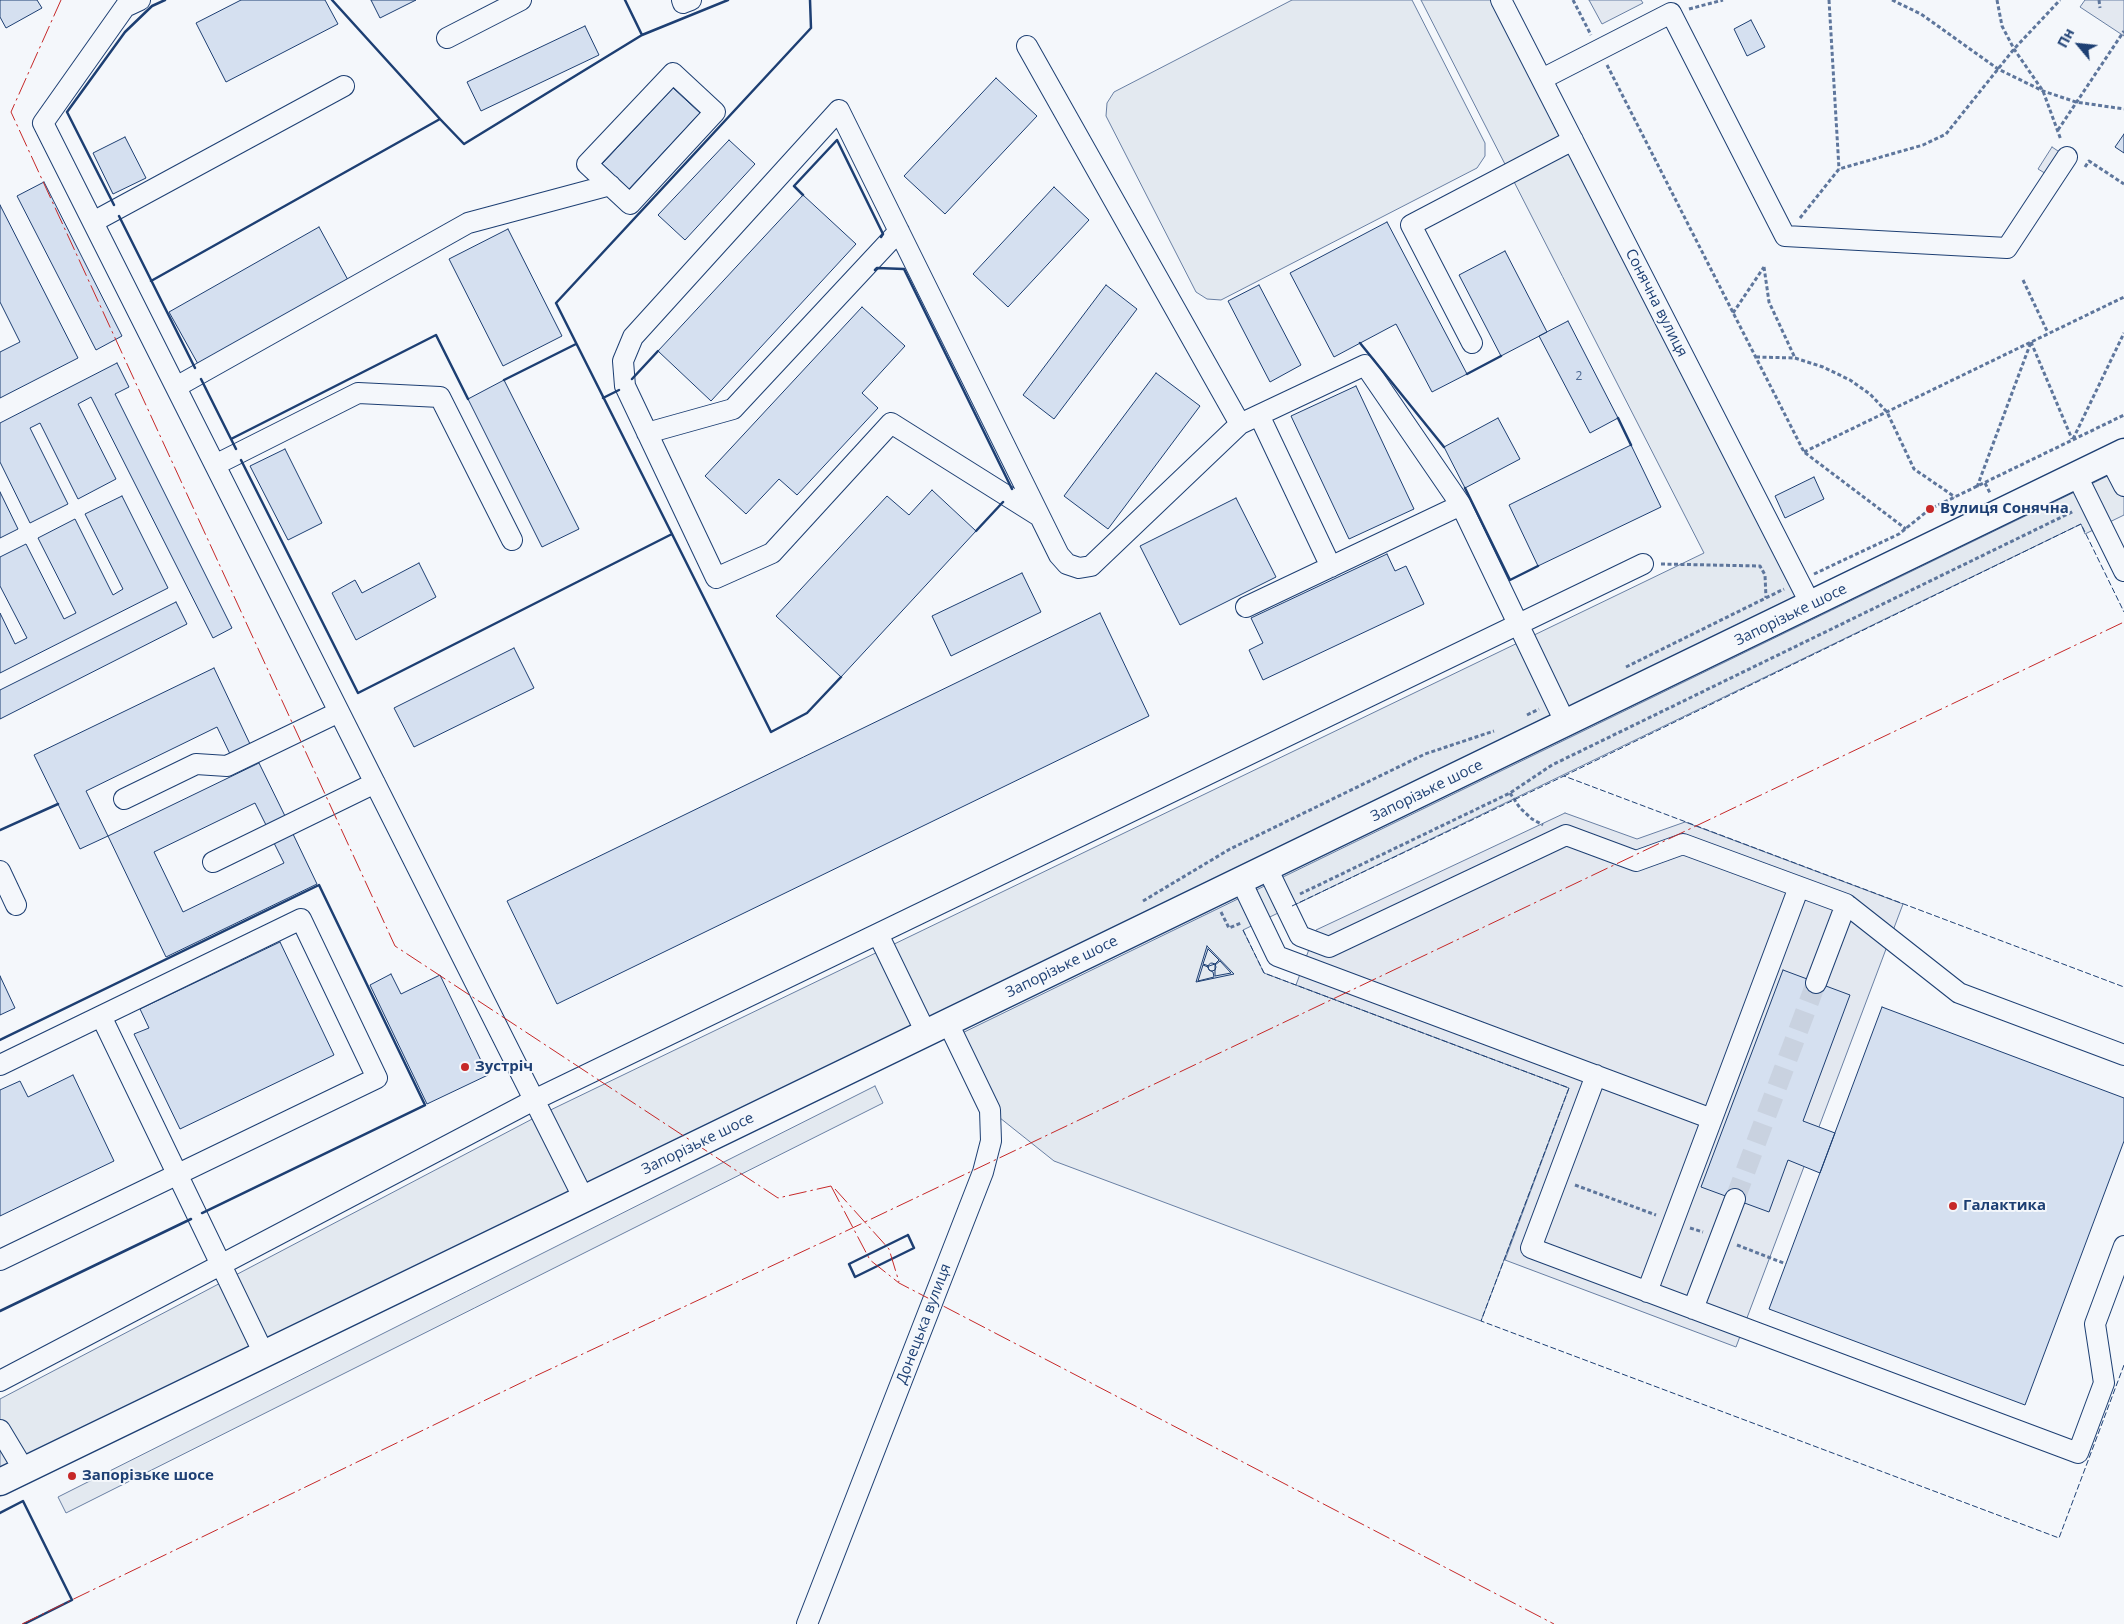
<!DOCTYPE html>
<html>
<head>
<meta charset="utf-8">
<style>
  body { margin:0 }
  #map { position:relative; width:2124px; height:1624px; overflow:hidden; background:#f4f7fb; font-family:"Open Sans",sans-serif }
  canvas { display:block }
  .north { position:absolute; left:2054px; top:20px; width:50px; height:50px; -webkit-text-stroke:4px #f4f7fb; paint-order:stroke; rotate:298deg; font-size:14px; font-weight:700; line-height:20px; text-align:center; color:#1d3f73 }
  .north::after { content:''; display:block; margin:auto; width:18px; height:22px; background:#1d3f73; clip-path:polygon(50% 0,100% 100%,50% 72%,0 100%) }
</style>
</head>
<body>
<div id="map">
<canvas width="2124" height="1624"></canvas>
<div class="north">Пн</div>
</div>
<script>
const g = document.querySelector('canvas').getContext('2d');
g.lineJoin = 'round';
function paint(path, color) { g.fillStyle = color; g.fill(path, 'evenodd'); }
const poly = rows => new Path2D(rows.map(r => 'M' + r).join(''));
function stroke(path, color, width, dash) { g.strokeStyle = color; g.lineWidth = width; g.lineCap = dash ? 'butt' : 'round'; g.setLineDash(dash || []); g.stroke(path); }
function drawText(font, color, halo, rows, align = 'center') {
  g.font = font + ' "Open Sans",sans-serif'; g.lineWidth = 4; g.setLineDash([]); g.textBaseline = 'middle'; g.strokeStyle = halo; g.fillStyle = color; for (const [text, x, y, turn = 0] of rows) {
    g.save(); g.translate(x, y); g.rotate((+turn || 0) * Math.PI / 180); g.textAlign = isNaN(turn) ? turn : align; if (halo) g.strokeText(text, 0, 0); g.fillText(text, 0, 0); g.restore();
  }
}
const green = poly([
  [1292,0,1412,0,1485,143,1485,156,1477,168,1221,300,1207,299,1196,292,1106,116,1107,103,1114,92,1292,0],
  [1421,0,1491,0,1797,598,0,1469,0,1399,536,1117,1704,553,1421,0],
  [2124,468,2124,515,2085,534,2081,524,1243,930,1264,973,1569,1088,1481,1321,1054,1161,990,1110,954,1037,2124,468],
  [875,1086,883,1103,66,1513,58,1497,875,1086]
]);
paint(green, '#e3e9f0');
stroke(green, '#687fa3', 1);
const parking = poly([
  [1589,0,1641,0,1643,3,1602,24,1589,0],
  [2085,0,2124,0,2124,36,2080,7,2085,0],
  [2052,147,2067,157,2053,178,2038,169,2052,147],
  [1565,813,1637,839,1685,822,1903,904,1736,1347,1505,1260,1569,1088,1296,985,1316,930,1565,813]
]);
paint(parking, '#e3e8f0');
stroke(parking, '#687fa3', 1);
const building = poly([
  [0,0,37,0,42,8,6,28,0,17,0,0],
  [241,0,325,0,338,24,226,82,196,23,241,0],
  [371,0,416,0,380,18,371,0],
  [1751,20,1765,47,1747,56,1734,29,1751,20],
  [585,26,599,55,481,111,467,82,585,26],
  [996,78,1037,116,945,214,904,176,996,78],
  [673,88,700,113,629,189,602,164,673,88],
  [2124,134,2124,153,2115,147,2124,134],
  [125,137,146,178,113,194,93,153,125,137],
  [729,140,755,164,685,240,658,215,729,140],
  [44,182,122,336,96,350,17,196,44,182],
  [1054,187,1089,220,1008,307,973,274,1054,187],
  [803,195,856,244,711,401,658,351,803,195],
  [0,205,78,358,0,398,0,352,20,342,0,302,0,205],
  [1387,222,1467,374,1432,392,1396,324,1334,357,1290,273,1387,222],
  [319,227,348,280,198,364,169,312,319,227],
  [508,229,562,336,503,366,449,259,508,229],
  [1505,251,1547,332,1501,356,1459,275,1505,251],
  [1106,285,1137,309,1054,419,1023,395,1106,285],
  [1259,285,1301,365,1270,382,1228,301,1259,285],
  [862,307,905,346,862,393,878,408,797,495,779,479,746,514,705,476,862,307],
  [1568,321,1618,418,1590,433,1539,336,1568,321],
  [117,363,129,387,115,394,232,628,213,638,91,397,78,404,116,479,78,499,40,423,30,428,68,504,30,523,0,462,0,423,117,363],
  [1156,373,1200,406,1108,529,1064,496,1156,373],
  [504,380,579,529,542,547,468,399,504,380],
  [1356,386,1414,509,1349,539,1291,416,1356,386],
  [1498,418,1520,459,1465,488,1444,447,1498,418],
  [1631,445,1661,507,1538,566,1509,505,1631,445],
  [285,449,322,523,288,540,250,466,285,449],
  [1814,477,1824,499,1785,518,1775,496,1814,477],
  [932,490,976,531,841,677,776,616,887,496,909,515,932,490],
  [0,492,18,529,0,538,0,492],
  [122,496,168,588,0,673,0,613,15,644,27,638,0,586,0,557,26,544,64,619,76,613,38,538,75,519,113,595,123,589,85,514,122,496],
  [1236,498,1276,577,1180,625,1140,546,1236,498],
  [1387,554,1395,571,1406,566,1424,604,1263,680,1249,650,1263,643,1251,618,1387,554],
  [419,563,436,597,356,640,332,593,355,580,362,593,419,563],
  [1022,573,1041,612,951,656,932,616,1022,573],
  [176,602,187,624,0,719,0,690,176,602],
  [1100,613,1149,716,557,1004,507,901,1100,613],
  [514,648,534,688,414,747,394,708,514,648],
  [214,668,250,744,230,754,217,727,86,791,108,836,80,849,34,755,214,668],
  [259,763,285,816,266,825,255,803,154,852,183,912,284,863,274,843,293,834,317,884,166,957,108,836,259,763],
  [280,942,334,1055,180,1129,134,1034,149,1028,140,1009,280,942],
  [1207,946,1234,974,1196,982,1207,946],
  [1208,949,1219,960,1215,964,1209,966,1203,964,1208,949],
  [1220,961,1231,973,1215,976,1215,965,1220,961],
  [1203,965,1208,967,1209,970,1213,972,1214,977,1198,981,1203,965],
  '1208 967a4 4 0 1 1 8 0a4 4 0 1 1-8 0Z',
  [1783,970,1850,995,1803,1121,1835,1133,1820,1173,1788,1160,1769,1212,1701,1187,1783,970],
  [391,974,401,994,440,975,488,1075,427,1104,370,985,391,974],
  [0,976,15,1008,0,1015,0,976],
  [1882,1007,2124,1098,2124,1141,2025,1405,1769,1309,1882,1007],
  [73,1075,114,1161,0,1216,0,1090,20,1081,28,1097,73,1075]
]);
paint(building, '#d5e0f0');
stroke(building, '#1d3f73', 1);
stroke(poly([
  [1735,1199,1816,983]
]), '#c9d2e0', 20, [20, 10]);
const minor = poly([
  [140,0,125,7,43,123,584,1199],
  [682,0,683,3,691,0],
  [1501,0,1811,605],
  [447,38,521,0],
  [1027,46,1240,424],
  [673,73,715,112,630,204,587,164,673,73],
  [1542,79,1671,13,1785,236,2007,248,2067,157],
  [93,222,344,86],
  [1472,343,1411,225,1573,140],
  [176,387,468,223,610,185],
  [1259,415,1331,567],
  [647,433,733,409,899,231],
  [2110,459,2124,486],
  [215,465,358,393,440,397,512,540],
  [2077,476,2124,571],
  [1039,516,891,423,772,553,716,578,625,386,623,361,633,337,839,110,1059,555,1067,564,1079,568,1091,566,1240,424,1365,365,1461,505,1566,724],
  [1246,607,1461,505],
  [124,799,196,764,227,766,339,712],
  [213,862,375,783],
  [1267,868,1300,936,1329,947,1566,835,1636,861,1683,844,1846,904,1959,993,2124,1055],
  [0,871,16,905],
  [1241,881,1277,956,1712,1119],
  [878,934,926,1033],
  [1816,983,1846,904],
  [101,1016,264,1354],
  [0,1065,301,919,377,1078,0,1260],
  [1596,1075,1531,1248,2078,1453,2104,1383,2095,1324,2124,1246],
  [1647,1292,1799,887],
  [1693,1309,1735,1199],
  [0,1381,534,1100,1643,564],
  [0,1430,24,1470],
  [807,1624,983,1172,991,1141,990,1110,948,1023]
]);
const major = poly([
  [0,1482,2124,452]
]);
stroke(minor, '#1d3f73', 22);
stroke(major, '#1d3f73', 29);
stroke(poly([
  [1573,0,1591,35],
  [1829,0,1839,169],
  [1892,0,1921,14,1998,69,2043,91,2076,102,2124,109],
  [1997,0,2002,26,2014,49,2043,91,2061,140],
  [2099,0,2100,8],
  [1689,9,1723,0],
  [1607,65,1804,452,1906,529],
  [2058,130,2124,31],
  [2085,167,2089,161,2124,184],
  [1800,218,1839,169,1923,145,1946,134,2014,49,2060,0],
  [1764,267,1769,302,1795,358],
  [2023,280,2048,333],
  [1733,313,1764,267],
  [2031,342,2072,439],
  [1756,357,1795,358,1823,367,1850,380,1870,394,1887,412,1914,469,1955,497],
  [2073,439,2124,333],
  [1804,452,2124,297],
  [1985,483,1990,493],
  [1977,487,2031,342],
  [1661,564,1760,566,1765,575,1766,598],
  [1814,574,1899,534,1930,509,2124,415],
  [1626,667,1784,589],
  [1527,715,1539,709],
  [1510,793,1520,808,1532,819,1543,825],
  [1300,894,1510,793,1552,765,2074,511],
  [1143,901,1230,849,1425,754,1494,731],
  [1221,912,1229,928,1241,923],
  [1575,1185,1656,1215],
  [1690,1228,1703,1232],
  [1737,1245,1786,1264]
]), '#5e769c', 3, [4, 2.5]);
stroke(minor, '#f4f7fb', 20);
stroke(major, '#f4f7fb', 26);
stroke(poly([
  [1564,776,2081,524,2124,612],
  [1292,906,1564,776,2124,987],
  [1243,930,1264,973,1569,1088,1481,1321,2059,1538,2124,1365]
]), '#1d3f73', 1, [6, 2.5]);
stroke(poly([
  [332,0,440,119],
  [642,35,728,0],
  [803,195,794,186,837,140,883,234,881,237],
  [114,205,67,112,125,32,152,6,165,0],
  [119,216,195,368],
  [875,270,877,268,904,269,1012,489],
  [151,281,440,119,464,144,642,35,625,0],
  [1360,343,1444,447],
  [1467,374,1501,356],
  [201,379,236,449],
  [632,379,658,351],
  [504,380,576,344],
  [603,398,619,390],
  [1618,418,1631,445],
  [231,439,436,335,468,399],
  [241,460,358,693,672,534,556,303,811,28,810,0],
  [1465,488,1510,580,1538,566],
  [976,531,1003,502],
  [672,534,771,732,807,713,841,677],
  [0,830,58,804],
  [0,1040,319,885,425,1105,202,1213],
  [908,1235,914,1248,855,1277,849,1264,908,1235],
  [0,1311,191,1219],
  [0,1513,23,1501,72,1600,24,1624]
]), '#1d3f73', 2.5);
stroke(poly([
  [61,0,11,112,395,946,778,1198,831,1186],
  [831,1186,870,1260,899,1283,1554,1624],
  [835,1189,889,1249,899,1282],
  [22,1624,529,1379,823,1242,2124,622]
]), '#c62828', 1, [18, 4, 2.5, 4]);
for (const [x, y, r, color] of [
  [1930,509,5,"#c62828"],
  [465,1067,5,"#c62828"],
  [1953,1206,5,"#c62828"],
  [72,1476,5,"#c62828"]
]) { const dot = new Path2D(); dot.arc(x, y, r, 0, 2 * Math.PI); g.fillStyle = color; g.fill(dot); stroke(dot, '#f4f7fb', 2); }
drawText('12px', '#4b6792', null, [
  ["2",1579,377]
]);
drawText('15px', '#1d3f73', '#f4f7fb', [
  ["Сонячна вулиця",1656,303,63],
  ["Запорізьке шосе",1791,615,-26],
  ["Запорізьке шосе",1427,791,-26],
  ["Запорізьке шосе",1062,967,-26],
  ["Запорізьке шосе",698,1144,-26],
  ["Донецька вулиця",924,1324,-69]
]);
drawText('bold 15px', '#1d3f73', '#f4f7fb', [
  ["Вулиця Сонячна",1940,509],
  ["Зустріч",475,1067],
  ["Галактика",1963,1206],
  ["Запорізьке шосе",82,1476]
], 'left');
</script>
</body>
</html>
